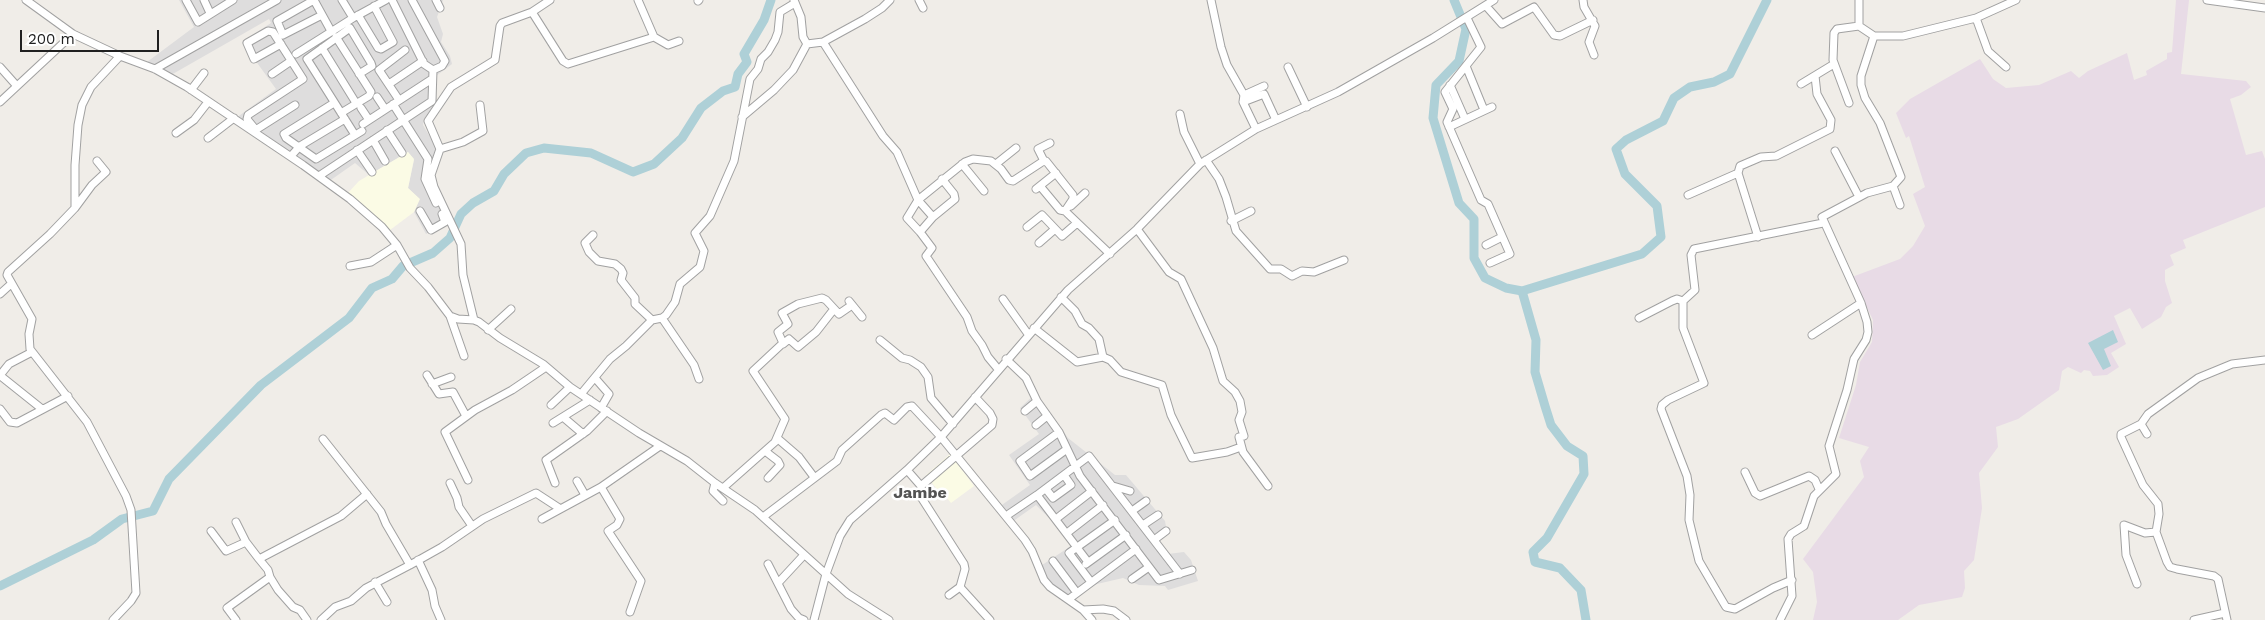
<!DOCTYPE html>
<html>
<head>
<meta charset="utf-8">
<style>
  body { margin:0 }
  #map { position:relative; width:2265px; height:620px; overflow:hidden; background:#f0ede8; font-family:"Work Sans",sans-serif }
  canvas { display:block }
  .scale { position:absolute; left:20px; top:30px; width:139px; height:22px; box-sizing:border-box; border:2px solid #202020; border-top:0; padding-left:6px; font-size:15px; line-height:18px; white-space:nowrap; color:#202020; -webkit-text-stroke:4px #fff; paint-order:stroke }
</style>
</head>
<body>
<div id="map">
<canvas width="2265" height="620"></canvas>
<div class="scale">200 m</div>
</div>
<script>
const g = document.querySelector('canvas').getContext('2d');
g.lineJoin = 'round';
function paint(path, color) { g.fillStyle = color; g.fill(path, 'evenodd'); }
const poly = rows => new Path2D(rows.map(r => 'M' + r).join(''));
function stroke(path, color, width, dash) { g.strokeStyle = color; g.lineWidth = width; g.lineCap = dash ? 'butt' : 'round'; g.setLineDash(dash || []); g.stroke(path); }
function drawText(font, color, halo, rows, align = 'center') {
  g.font = font + ' "Work Sans",sans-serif'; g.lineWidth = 5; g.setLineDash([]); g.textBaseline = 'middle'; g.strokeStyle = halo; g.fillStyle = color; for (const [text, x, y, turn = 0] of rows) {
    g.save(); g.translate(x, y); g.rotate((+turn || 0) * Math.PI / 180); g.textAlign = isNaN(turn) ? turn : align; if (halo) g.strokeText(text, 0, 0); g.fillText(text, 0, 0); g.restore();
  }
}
paint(poly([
  [179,0,443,0,437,17,443,34,441,42,450,56,452,64,432,79,429,86,435,106,424,119,423,125,436,147,435,156,423,178,447,223,426,234,414,212,419,199,408,188,414,160,408,152,369,175,355,163,328,182,236,118,276,89,242,42,271,23,269,19,171,75,147,62,194,27],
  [1036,393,1068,438,1115,475,1126,475,1165,521,1167,532,1159,542,1168,554,1184,552,1191,560,1198,581,1168,590,1165,586,1139,585,1123,578,1097,584,1079,593,1069,603,1044,576,1042,565,1071,546,1063,532,1036,505,1012,522,999,507,1030,485,1009,455,1039,434,1020,408]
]), '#dedddd');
paint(poly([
  [2176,0,2189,0,2181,74,2246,81,2251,87,2241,95,2230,99,2246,155,2262,151,2265,159,2265,207,2183,240,2186,248,2170,255,2174,265,2165,270,2165,281,2172,303,2166,307,2161,317,2142,329,2130,308,2114,316,2126,344,2111,353,2119,367,2107,375,2093,376,2090,371,2084,370,2081,373,2068,367,2062,371,2059,390,2018,419,1996,427,1998,447,1979,473,1982,508,1974,560,1964,571,1965,588,1962,597,1919,605,1898,620,1813,620,1817,602,1813,572,1803,559,1864,477,1860,461,1869,447,1839,438,1856,385,1860,362,1872,342,1873,320,1852,277,1900,259,1913,246,1925,226,1913,194,1925,187,1909,136,1906,138,1896,113,1910,99,1980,59,1993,79,2006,88,2039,85,2071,71,2079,78,2088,71,2127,53,2134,80,2147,75,2146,71,2167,59,2167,53,2172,52]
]), '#e8dbe6');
paint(poly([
  [408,152,414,159,408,188,420,199,414,212,390,230,347,194,359,181],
  [950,454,974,486,951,503,947,498,945,500,926,475]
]), '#fbfbe5');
paint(poly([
  [2113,330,2118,342,2104,349,2111,366,2103,370,2088,343]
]), '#aed0d7');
stroke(poly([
  [1454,0,1466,29,1459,61,1436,85,1433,118,1459,203,1474,219,1474,258,1485,278,1506,288,1522,291,1642,254,1661,237,1657,206,1625,174,1616,149,1626,140,1663,121,1674,98,1690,87,1714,82,1730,74,1767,0],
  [1522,291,1536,340,1535,372,1545,406,1551,425,1567,446,1583,456,1584,474,1547,538,1533,552,1535,562,1560,568,1581,590,1586,620],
  [0,586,93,540,122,519,153,511,169,479,261,385,349,318,372,288,392,279,403,266,433,253,450,238,461,214,473,203,494,191,504,174,526,153,544,148,591,153,633,172,654,164,682,138,701,108,723,91,735,87,738,74,747,62,744,54,764,20,771,0]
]), '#aed0d7', 9);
const minor = poly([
  [26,0,73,34,120,56,155,69,187,87,303,165,350,199,382,227,397,245,410,268,428,287,450,316,458,319,474,320,479,322,500,338,543,364,570,387,639,433,687,461,715,483,755,510,848,594,889,620],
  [186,0,198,22,233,0],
  [204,0,210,13],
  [314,0,277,21,283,35,322,15],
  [314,0,331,31],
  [342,0,353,18,386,0],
  [392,0,424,64,433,70,442,66,445,61,412,0],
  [436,0,440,8],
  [638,0,654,37,668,45,679,41],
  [794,0,801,17,803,37,807,44],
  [919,0,923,8],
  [1211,0,1221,47,1227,65,1244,95,1243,102,1256,129],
  [1583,0,1584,7,1595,26,1589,42,1594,55],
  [1859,0,1859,26,1874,36],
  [2207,0,2265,8],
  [698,1,699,0],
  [1486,6,1502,24,1534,7,1554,35,1560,36,1593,20],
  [532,12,563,61,568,64,654,37],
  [358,15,378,48,381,49,393,42,374,6],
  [1467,18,1481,47,1445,92,1453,109,1447,122,1481,200,1488,204,1510,254,1490,263],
  [1976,18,1988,51,2006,67],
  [1874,36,1903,36,1976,18,2016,0],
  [336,37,371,92,369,96,341,113],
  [823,42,883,136,897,152,918,200,933,217,920,232,932,248,926,256,967,317,972,331,982,345,988,357,998,369],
  [807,44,823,42,865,19,882,8,890,0],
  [322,48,356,103],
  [296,54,353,18],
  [1466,66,1484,110],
  [0,67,16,85],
  [1288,67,1307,107],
  [155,69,277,0],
  [272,74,291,61],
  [389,84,423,61],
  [1801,84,1834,64],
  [1450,85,1465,119],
  [191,90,204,73],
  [1244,95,1264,86],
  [377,97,385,109],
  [399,100,379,70,405,50],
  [0,102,73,34],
  [1243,102,1264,94,1276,120],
  [334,103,284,134,286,138,316,159,362,131],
  [1849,103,1833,60,1834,33,1837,29,1859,26],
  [393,104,428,159,425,179,436,203],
  [361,108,369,120],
  [1180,114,1184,132,1200,164],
  [742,117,774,90,793,70,807,44],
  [363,124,432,79],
  [1449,127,1492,107],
  [256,130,247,119,248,115,303,79,273,32,268,31,247,43,254,59,281,44],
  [387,130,402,153],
  [254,131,295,105],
  [176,133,194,120,208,102],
  [355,135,307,59,350,28,371,63,372,66,359,74],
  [208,138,234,118],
  [373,140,385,161],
  [440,149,463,142,483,131,480,105],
  [357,150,372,172],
  [1835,151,1859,197],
  [291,156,300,146,345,119],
  [1206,160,1219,179,1226,197,1236,231,1270,269,1281,269,1292,276,1302,271,1314,272,1344,260],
  [1044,161,1038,149,1050,143],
  [962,164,984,191],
  [996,164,1016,148],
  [319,176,432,101,433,70],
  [1040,186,1060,210,1065,211,1110,254],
  [1893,186,1900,205],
  [1036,189,1056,173],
  [1688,195,1738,173],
  [1071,206,1085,193],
  [75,208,92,185,106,172,97,161],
  [420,211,431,230,445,222,442,214],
  [933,217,955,199,954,194,942,179],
  [1231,221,1251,211],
  [1027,227,1042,215,1062,236,1077,223],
  [1137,229,1169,272,1181,279,1213,348,1223,381,1235,392,1240,401,1242,412,1239,420,1244,436,1239,437,1243,452,1268,486],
  [920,232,907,218,918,200,965,162,973,159,991,161,1001,169,1009,180,1013,181,1042,162,1046,161,1073,195,1073,199,1065,211],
  [1758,237,1738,173,1740,166,1761,157,1776,156,1830,129,1831,120,1817,94,1815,76],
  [1039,243,1055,229],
  [1486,245,1502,237],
  [350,266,371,262,397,245],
  [0,294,11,284],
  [1061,297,1075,311,1082,324,1089,328,1099,339,1103,357],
  [1003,299,1028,334],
  [849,301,862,317],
  [1683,301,1695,290,1691,255,1694,249,1823,223],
  [450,316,464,356],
  [662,318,694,365,699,379],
  [1639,318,1672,301,1677,299,1683,301,1683,328,1704,383,1668,400,1662,405,1661,409,1687,476,1690,495,1689,520,1699,561,1723,602,1726,607,1735,609,1773,588,1792,580],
  [474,320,463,275,461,244,434,187,431,175,440,149,428,121,451,87,495,60,500,26,502,23,532,12,550,0],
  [652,320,662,318,666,315,675,302,680,284,700,267,704,251,695,233,710,216,734,161,750,79,758,69,761,59,768,52,775,40,778,32,780,12,795,3],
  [1034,328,1077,362,1103,357,1110,360,1121,372,1162,385,1171,415,1192,458,1227,452,1241,447],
  [488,330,511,309],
  [1812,335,1861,303],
  [880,340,902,358,910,360,921,367,928,377,931,398,953,424],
  [783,344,789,339,798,347,816,332,834,309],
  [32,352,9,364,1,374,2,377,42,409],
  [1006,359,1026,378,1037,401,1059,432,1080,476,1159,580,1192,570],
  [427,375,439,394,453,392,466,416],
  [595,378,609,394,601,408],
  [432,384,451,377],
  [581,394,610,359,626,346,652,320,635,304,635,298,621,280,623,273,621,269,615,264,598,261,589,252,585,243,593,235],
  [551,405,570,387],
  [0,409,10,422,17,423,68,396],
  [1025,411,1037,401],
  [563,417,583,434],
  [553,423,590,400],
  [2141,424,2147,434],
  [1036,425,1047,416],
  [1059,432,1020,461,1030,476,1067,449],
  [777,438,799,457,814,477],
  [323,439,381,512,386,524,410,565,442,547,483,519,536,493,559,508],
  [765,451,778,461,780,465,768,478],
  [907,470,921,486,921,497,964,564,965,569,960,587,949,595],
  [1745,472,1755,493,1760,496,1809,476,1815,480,1819,489],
  [468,480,445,432,475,410,512,390,546,367],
  [577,481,585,495],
  [450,483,457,498,459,507,472,526],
  [555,483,546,460,587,431,607,411],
  [715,483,713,491,723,501],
  [921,486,992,425,993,419,990,413,975,397],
  [1113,486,1130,491],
  [601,487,620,519,617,525,608,531,641,581,630,612],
  [723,488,775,442,785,419,753,371,783,343,778,332,788,324,782,313,798,304,822,298,826,300,839,314,852,305],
  [1046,489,1053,498,1071,485,1064,475],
  [1132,511,1146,501],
  [1009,514,1037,495],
  [763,517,837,461,842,450,881,415,885,413,894,420,907,407,912,406,941,437,1025,540,1032,551,1044,580,1050,587,1083,610,1103,609,1114,611,1126,620],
  [542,519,601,487,660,446],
  [1056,519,1092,491],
  [236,522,246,542],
  [1143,525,1158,515],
  [211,531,226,551,246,542,259,559,341,516,367,494],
  [1067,533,1103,505],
  [1154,540,1166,531],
  [259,559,268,570,270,577,278,590,293,607,300,610,307,620],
  [418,560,432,590,435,606,441,620],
  [1053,561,1077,593],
  [1088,562,1037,495,1089,456,1180,574],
  [768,564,791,609,799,618,804,620],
  [1086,564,1126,535],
  [1132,579,1149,567],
  [375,582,387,602],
  [1091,582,1069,553,1115,520],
  [778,583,803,556],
  [2137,584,2126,555,2124,525,2145,533,2156,532],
  [960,587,990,620],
  [1069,599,1136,549],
  [1083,610,1092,620],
  [113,620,131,601,136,593,131,510,126,496,87,422,30,349,29,334,32,319,7,275,8,272,50,234,75,208,75,165,78,125,82,105,91,87,120,56],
  [236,620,227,608,270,577],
  [321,620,335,607,351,601,366,588,410,565],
  [814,620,826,574,840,536,850,520,907,470,941,437,1068,290,1137,229,1200,164,1256,129,1338,92,1433,38,1494,0],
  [1780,620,1792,596,1788,539,1791,534,1804,526,1814,496,1836,474,1829,446,1847,390,1854,359,1866,340,1868,332,1867,322,1861,303,1822,217,1867,193,1893,186,1901,177,1880,123,1865,98,1861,85,1861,76,1874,36],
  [2194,620,2225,613],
  [2227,620,2218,579,2214,576,2177,569,2170,567,2167,562,2156,532,2159,514,2158,504,2143,485,2121,437,2121,434,2141,424,2148,414,2198,378,2232,364,2265,360]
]);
stroke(minor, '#a1a1a1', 9);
stroke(minor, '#fff', 7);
drawText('bold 16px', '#535353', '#fff', [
  ["Jambe",920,493]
]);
</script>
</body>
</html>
